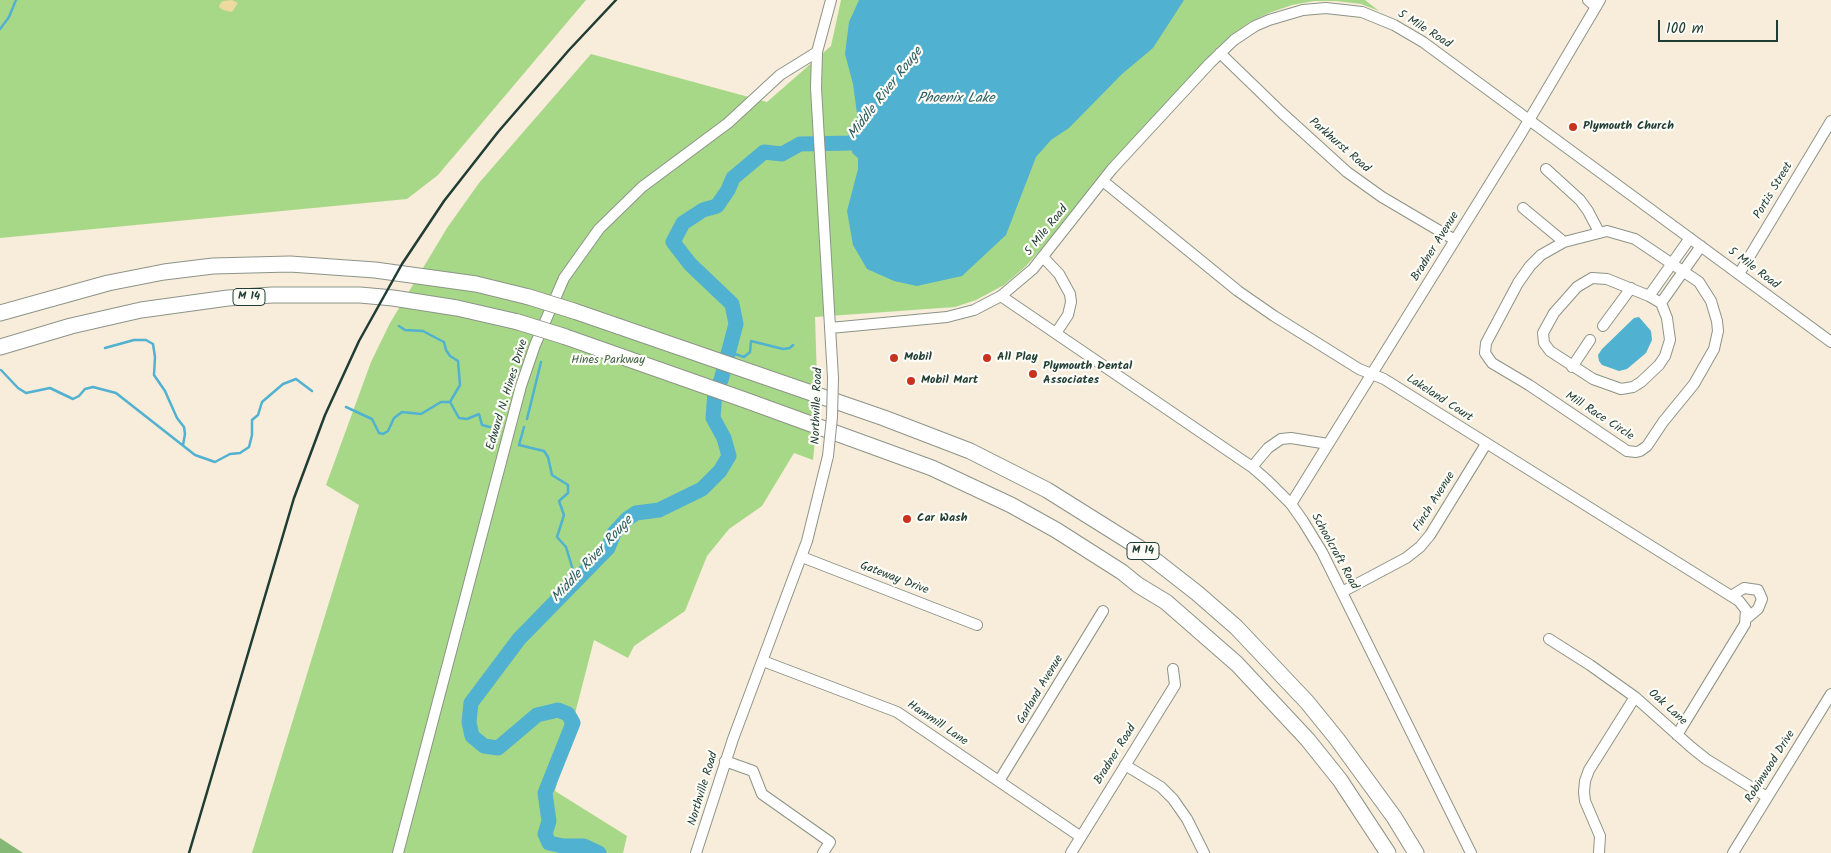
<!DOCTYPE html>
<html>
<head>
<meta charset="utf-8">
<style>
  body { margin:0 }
  #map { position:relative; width:1831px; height:853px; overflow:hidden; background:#f8ecda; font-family:Kalam,sans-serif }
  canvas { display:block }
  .scale { position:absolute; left:1658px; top:20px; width:120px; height:22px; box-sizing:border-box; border:2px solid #1f3d34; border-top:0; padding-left:6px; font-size:15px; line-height:18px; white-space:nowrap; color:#1f3d34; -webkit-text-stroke:4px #fdfcf7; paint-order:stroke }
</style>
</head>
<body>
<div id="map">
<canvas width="1831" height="853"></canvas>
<div class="scale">100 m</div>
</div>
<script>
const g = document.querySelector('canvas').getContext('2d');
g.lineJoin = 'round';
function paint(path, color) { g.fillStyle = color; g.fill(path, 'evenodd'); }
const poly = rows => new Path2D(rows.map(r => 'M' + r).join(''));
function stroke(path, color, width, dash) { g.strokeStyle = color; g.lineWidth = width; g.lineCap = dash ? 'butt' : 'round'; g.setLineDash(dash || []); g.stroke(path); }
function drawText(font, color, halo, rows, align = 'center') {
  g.font = font + ' Kalam,sans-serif'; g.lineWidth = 4.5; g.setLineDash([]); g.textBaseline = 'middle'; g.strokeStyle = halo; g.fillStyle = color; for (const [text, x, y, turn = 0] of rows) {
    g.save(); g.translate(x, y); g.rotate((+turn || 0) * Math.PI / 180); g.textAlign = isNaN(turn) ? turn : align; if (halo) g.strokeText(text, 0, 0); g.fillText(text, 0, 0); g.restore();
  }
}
paint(poly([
  [0,0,586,0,438,175,407,199,0,238],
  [841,0,1365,0,1379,11,1361,4,1336,1,1314,1,1292,5,1269,13,1250,22,1234,33,1216,49,1108,166,1047,243,1025,267,1004,285,976,300,955,307,815,317,818,411,813,460,794,453,762,506,729,529,707,556,685,611,634,646,628,658,594,640,555,791,627,836,623,853,252,853,359,505,326,485,371,362,390,323,447,228,479,183,591,54,767,102,831,46]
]), '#a7d887');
paint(poly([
  [0,838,23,853,0,853]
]), '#85b874');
paint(poly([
  [232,0,238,3,232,12,223,10,219,7,220,4,223,1]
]), '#eeda9e');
paint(poly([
  [859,0,1184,0,1153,48,1122,74,1069,128,1051,140,1036,157,1006,235,962,276,917,286,894,281,867,269,853,245,847,211,858,169,858,158,852,153,852,134,858,121,853,84,845,54,849,22],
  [1639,317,1651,331,1652,340,1646,353,1627,369,1619,371,1602,365,1599,361,1598,355,1602,349,1634,318]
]), '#51b1d0');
stroke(poly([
  [0,29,9,17,16,0],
  [399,326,405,330,423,331,440,340,444,342,446,350,450,356,458,361,460,385,450,402],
  [105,348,134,340,146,340,153,344,155,357,154,375,165,391,177,418,184,427,185,434,183,445],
  [729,352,744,357,750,352,751,341,783,349,790,348,793,345],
  [1,370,18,388,26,393,50,388,73,399,79,396,85,389,93,387,116,393,195,455,215,462,230,454,240,453,249,447,252,435,252,420,258,415,262,402,283,384,296,379,312,391],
  [450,402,459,418,467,419,479,414,482,425,490,427],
  [346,407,372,419,379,433,383,434,388,431,394,418,402,412,421,414,441,402,450,402],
  [527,419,541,362],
  [524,427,519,445,544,451,548,457,552,475,568,485,568,493,559,501,564,515,557,537,566,547,576,580]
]), '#51b1d0', 2.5);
stroke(poly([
  [599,853,584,846,563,846,549,843,545,834,549,821,545,793,573,723,568,714,558,710,537,715,498,748,484,746,472,736,469,722,471,703,519,639,608,548,614,533,627,519,636,513,659,510,702,489,720,471,729,456,724,438,713,418,715,392,721,380,736,324,732,304,690,264,673,242,683,223,703,210,717,206,728,190,733,178,764,152,782,154,800,144,852,143,864,126]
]), '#51b1d0', 15);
const minor = poly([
  [831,0,817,52,816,88,833,378],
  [1588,0,1596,7],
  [1220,53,1282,113,1347,172,1382,197,1455,240],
  [1546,169,1580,200,1588,211,1599,232],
  [1103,181,1238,291,1274,316,1359,369,1384,379,1739,601,1746,610,1745,624,1677,735],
  [1523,208,1564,242],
  [1607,231,1635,239,1699,282,1711,301,1717,321,1718,331,1714,349,1694,384,1663,422,1647,446,1640,451,1636,452,1627,451,1529,385,1492,363,1485,353,1486,343,1518,283,1530,266,1541,255,1564,242,1607,231],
  [1043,257,1059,274,1070,294,1071,302,1068,315,1056,333],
  [1739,274,1831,121],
  [1592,278,1607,279,1649,296,1661,303,1667,318,1670,340,1665,356,1659,365,1641,382,1633,387,1621,389,1593,379,1550,351,1544,343,1543,333,1554,313,1577,287,1592,278],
  [1001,296,1252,467,1268,481,1291,504,1303,521,1322,552,1471,853],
  [1649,296,1690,238],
  [1661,303,1701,246],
  [1603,326,1631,288],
  [830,328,947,317,974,310,1001,296,1033,269,1112,169,1210,63,1234,40,1255,26,1269,20,1303,10,1326,8,1362,12,1394,25,1423,42,1831,342],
  [1572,367,1590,340],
  [1252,467,1268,448,1281,439,1291,438,1328,444],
  [1291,504,1519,137,1600,0],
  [802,557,977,625],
  [1342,592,1406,558,1420,547,1430,535,1486,444],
  [1731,596,1744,588,1758,590,1762,599,1758,609,1746,619],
  [1549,639,1590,665,1635,697,1691,747,1706,759,1767,797],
  [763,661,897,712,1081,837],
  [725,761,753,771,762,794,830,842,823,853],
  [1125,765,1161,787,1173,799,1187,819,1204,853],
  [999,781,1103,611],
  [398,853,521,386,535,345,564,278,599,229,642,187,728,123,780,75,817,52],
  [696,853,733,739,807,541,828,456],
  [1071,853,1175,685,1173,669],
  [1599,853,1600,836,1585,801,1584,792,1585,781,1589,770,1635,697],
  [1733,853,1831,694]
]);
const highway = poly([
  [574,311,884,418,970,451,1047,490,1138,547,1197,593,1236,627,1307,702,1337,739,1394,817,1416,853],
  [0,313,108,283,164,272,213,266,290,264,375,270,476,284,529,297],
  [563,336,745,400,932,468,1011,505,1056,530,1122,572,1138,585,1166,602,1237,664,1308,740,1340,780,1388,853],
  [0,347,71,326,141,310,228,298,272,295,360,295,393,298,457,308,518,322]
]);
stroke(minor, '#8c9487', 12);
stroke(highway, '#8c9487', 17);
stroke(minor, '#fff', 10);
stroke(highway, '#fff', 15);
stroke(poly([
  [189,853,294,498,325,415,359,341,402,264,444,201,498,132,569,50,616,0]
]), '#1f3d34', 2.5);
const minorBridge = poly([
  [828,456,832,417,833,378]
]);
const highwayBridge = poly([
  [529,297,574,311],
  [518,322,563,336]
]);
stroke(minorBridge, '#8c9487', 12, []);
stroke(highwayBridge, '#8c9487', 17, []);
stroke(minorBridge, '#fff', 10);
stroke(highwayBridge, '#fff', 15);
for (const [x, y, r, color] of [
  [1573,127,5,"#c8321e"],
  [894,358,5,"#c8321e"],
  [987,358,5,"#c8321e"],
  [1033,374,5,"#c8321e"],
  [911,381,5,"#c8321e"],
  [907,519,5,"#c8321e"]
]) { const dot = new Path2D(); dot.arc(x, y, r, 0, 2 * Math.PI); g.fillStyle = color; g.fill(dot); stroke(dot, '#fdfcf7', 2); }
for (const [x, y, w] of [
  [249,297,32],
  [1143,551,32]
]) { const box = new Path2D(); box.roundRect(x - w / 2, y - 8.5, w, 17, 4); g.fillStyle = '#fdfcf7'; g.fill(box); stroke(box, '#1f3d34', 1); }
drawText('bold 11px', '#1f3d34', null, [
  ["M 14",249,297],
  ["M 14",1143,551]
]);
drawText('12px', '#1f3d34', '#fdfcf7', [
  ["5 Mile Road",1424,30,32],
  ["Parkhurst Road",1339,146,41],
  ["Portis Street",1774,191,-59],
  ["5 Mile Road",1047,231,-51],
  ["Bradner Avenue",1436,247,-58],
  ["5 Mile Road",1753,269,37],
  ["Edward N. Hines Drive",508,395,-73],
  ["Lakeland Court",1439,399,33],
  ["Northville Road",818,406,-88],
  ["Mill Race Circle",1599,417,33],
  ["Finch Avenue",1435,502,-58],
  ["Schoolcraft Road",1334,552,61],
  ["Gateway Drive",894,579,21],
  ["Garland Avenue",1041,690,-59],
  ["Oak Lane",1667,708,42],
  ["Hammill Lane",937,724,34],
  ["Bradner Road",1116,755,-58],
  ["Robinwood Drive",1771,767,-58],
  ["Northville Road",704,789,-73]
]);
drawText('bold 12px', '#1f3d34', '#fdfcf7', [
  ["Plymouth Church",1583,127],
  ["Mobil",904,358],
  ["All Play",997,358],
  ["Plymouth Dental",1043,367],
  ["Associates",1043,381],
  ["Mobil Mart",921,381],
  ["Car Wash",917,519]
], 'left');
drawText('12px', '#416449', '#fdfcf7', [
  ["Hines Parkway",608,361]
]);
drawText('italic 14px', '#2e6063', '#fdfcf7', [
  ["Middle River Rouge",886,94,-52],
  ["Phoenix Lake",956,100],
  ["Middle River Rouge",593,560,-47]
]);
</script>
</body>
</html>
